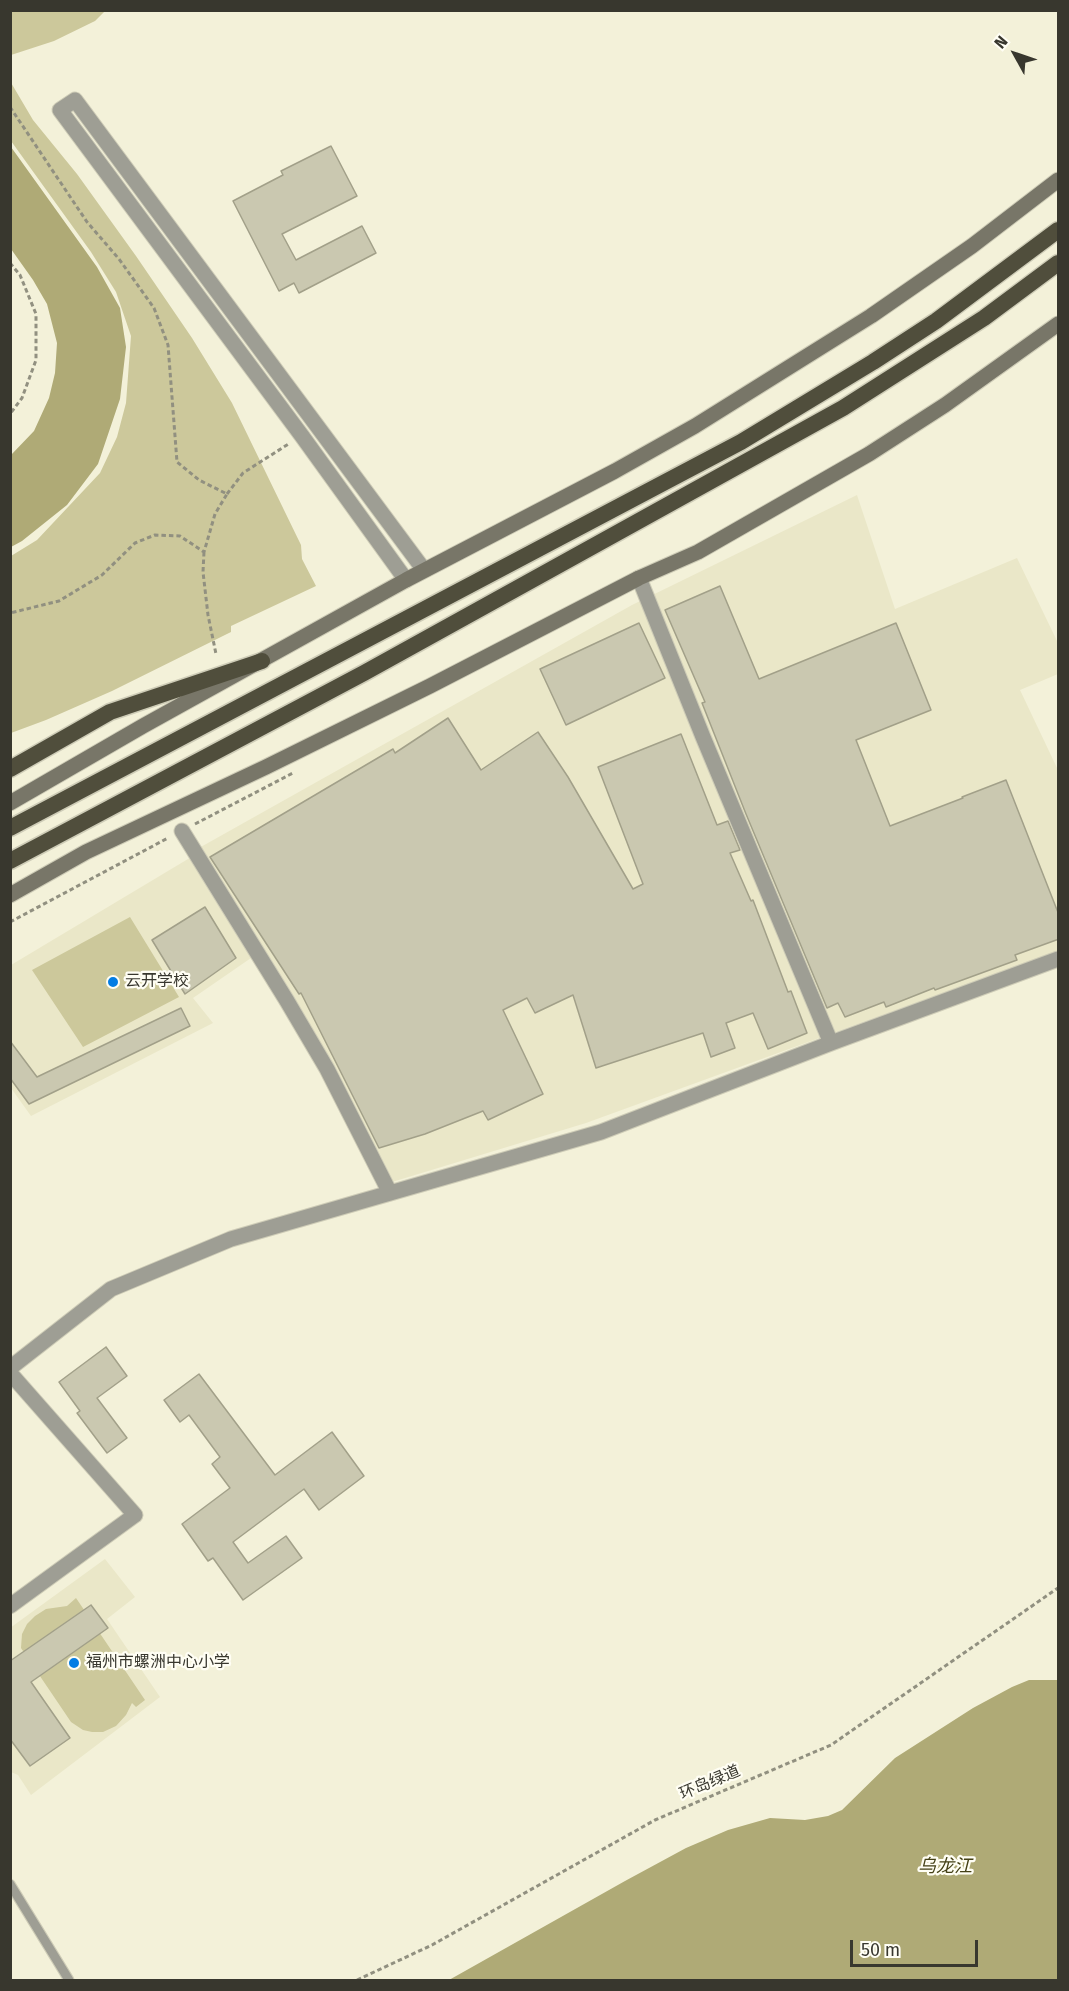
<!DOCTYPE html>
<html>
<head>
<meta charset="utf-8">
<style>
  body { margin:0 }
  #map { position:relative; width:1069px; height:1991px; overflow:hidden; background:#f3f1d9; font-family:"Fira Sans",sans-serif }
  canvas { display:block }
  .frame { position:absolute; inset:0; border:12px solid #38372e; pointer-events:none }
  .north { position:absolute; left:985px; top:24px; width:60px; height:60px; -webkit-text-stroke:4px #fffef4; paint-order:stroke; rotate:310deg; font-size:16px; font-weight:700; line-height:24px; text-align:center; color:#38372e }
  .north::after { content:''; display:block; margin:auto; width:21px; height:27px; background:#38372e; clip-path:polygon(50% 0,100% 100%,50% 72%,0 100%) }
  .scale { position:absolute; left:850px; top:1940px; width:128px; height:27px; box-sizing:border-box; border:3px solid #38372e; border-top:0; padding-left:8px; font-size:18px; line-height:21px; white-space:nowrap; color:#38372e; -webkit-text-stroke:4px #fffef4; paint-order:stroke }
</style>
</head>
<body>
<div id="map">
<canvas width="1069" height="1991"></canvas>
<div class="frame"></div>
<div class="north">N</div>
<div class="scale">50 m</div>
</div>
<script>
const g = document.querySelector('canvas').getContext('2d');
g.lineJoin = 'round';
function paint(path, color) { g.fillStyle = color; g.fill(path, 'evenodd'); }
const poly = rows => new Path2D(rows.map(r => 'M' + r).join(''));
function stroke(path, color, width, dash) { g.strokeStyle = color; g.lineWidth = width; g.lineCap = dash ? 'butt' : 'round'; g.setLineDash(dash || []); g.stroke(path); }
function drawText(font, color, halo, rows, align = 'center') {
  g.font = font + ' "Fira Sans","Noto Sans SC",sans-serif'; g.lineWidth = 4.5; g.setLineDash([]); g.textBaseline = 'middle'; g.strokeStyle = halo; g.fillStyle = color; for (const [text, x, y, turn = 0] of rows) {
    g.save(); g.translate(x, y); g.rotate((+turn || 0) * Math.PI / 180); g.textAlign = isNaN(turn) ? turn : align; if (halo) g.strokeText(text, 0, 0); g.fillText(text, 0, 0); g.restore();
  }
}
paint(poly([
  [857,495,895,609,1017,558,1058,643,1058,674,1020,690,1058,770,1058,951,586,1123,392,1182,199,848,632,605],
  [193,856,251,958,193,998,213,1023,31,1116,11,1088,11,965],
  [105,1559,135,1597,107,1619,160,1697,31,1795,18,1775,11,1772,10,1628]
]), '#eae7c8');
paint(poly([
  [10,11,11,10,105,11,95,21,54,41,11,55],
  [10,81,33,120,77,174,136,256,192,338,232,403,301,545,302,559,316,586,231,626,231,632,112,691,46,720,11,733,11,556,37,540,100,473,117,437,126,403,131,336,116,292,91,252,11,141],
  [130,917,179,997,83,1047,32,970],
  [76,1598,145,1700,136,1707,132,1703,126,1715,116,1726,103,1732,92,1732,83,1730,71,1722,21,1648,22,1634,27,1624,35,1616,46,1609,67,1606]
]), '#ccc89b');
paint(poly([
  [11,147,97,267,120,308,126,347,120,399,98,464,67,505,22,541,11,547,11,455,34,431,49,398,55,373,57,343,47,304,33,280,11,249],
  [1029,1680,1058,1680,1058,1980,449,1980,625,1881,686,1848,728,1830,770,1818,805,1820,828,1816,842,1810,895,1758,973,1708,1012,1687]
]), '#afaa76');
const building = poly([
  [331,146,357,196,282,234,296,260,362,226,376,253,299,293,294,283,279,291,233,201,283,175,281,171,331,146],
  [720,586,759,679,896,623,931,710,856,740,890,826,963,798,962,797,1006,780,1059,915,1059,939,1015,955,1017,960,935,990,934,988,886,1007,884,1002,845,1017,838,1003,827,1008,746,814,702,703,705,702,665,610,720,586],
  [639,623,665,678,566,725,540,669,639,623],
  [448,718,481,770,538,732,568,777,633,889,643,884,598,767,681,734,717,825,728,821,740,850,730,853,751,901,753,900,788,992,791,991,807,1033,768,1049,753,1013,726,1023,735,1048,711,1057,703,1033,596,1068,573,995,535,1013,527,998,503,1010,543,1094,488,1120,483,1111,425,1134,379,1148,301,993,299,994,210,857,393,749,395,753,448,718],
  [205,907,236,958,185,994,152,940,205,907],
  [181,1008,190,1026,29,1104,10,1078,10,1041,37,1077,181,1008],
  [106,1347,127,1376,97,1398,127,1438,107,1453,77,1413,80,1411,59,1382,106,1347],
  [199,1374,275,1475,332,1432,364,1476,319,1510,304,1489,233,1542,248,1563,286,1536,302,1558,243,1600,213,1558,208,1561,182,1524,230,1488,212,1464,220,1457,189,1415,180,1422,164,1400,199,1374],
  [91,1605,108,1628,31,1682,70,1738,30,1766,10,1739,10,1661,91,1605]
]);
paint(building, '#cac8b0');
stroke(building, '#a2a089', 1.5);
const service = poly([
  [10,1884,69,1980]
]);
const minor = poly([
  [639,578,703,737,831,1043],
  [182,831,287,1001,327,1069,390,1193],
  [10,1368,111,1289,231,1239,601,1132,831,1043,1058,959],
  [10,1373,135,1515,10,1606]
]);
const tertiary = poly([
  [406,580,302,436,60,110,75,100,424,570]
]);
const secondary = poly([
  [10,803,143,726,406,580,615,471,695,426,871,316,972,246,1058,180],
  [10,895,86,852,266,767,430,686,639,578,698,552,869,454,945,405,1058,324]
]);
const trunk = poly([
  [10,769,110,712,262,661],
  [10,828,741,442,873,362,936,321,1058,230],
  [10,861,364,673,843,408,984,318,1058,263]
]);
stroke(service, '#ceccb7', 11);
stroke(minor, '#ceccb7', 17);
stroke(tertiary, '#ceccb7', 17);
stroke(secondary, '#ceccb7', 17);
stroke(trunk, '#ceccb7', 19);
stroke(poly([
  [10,107,87,222,119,259,154,308,168,345,177,462,199,480,227,494,215,514,204,552,180,536,155,535,135,543,102,575,59,601,10,613],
  [10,263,20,275,36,314,36,360,22,398,10,414],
  [227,494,243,473,290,443],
  [204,552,203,572,208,615,216,654],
  [195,824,293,773],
  [10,922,168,838],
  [357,1980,432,1945,655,1820,831,1745,1058,1588]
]), '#919080', 3, [4.5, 3]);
stroke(service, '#9e9e94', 9);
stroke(minor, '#9e9e94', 15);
stroke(tertiary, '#9e9e94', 15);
stroke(secondary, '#787668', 15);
stroke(trunk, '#504e3c', 16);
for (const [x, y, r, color] of [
  [113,982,6,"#037de4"],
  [74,1663,6,"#037de4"]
]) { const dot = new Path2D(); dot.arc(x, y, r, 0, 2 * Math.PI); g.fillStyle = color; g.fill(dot); stroke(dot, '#fffef4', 2); }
drawText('16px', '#38372e', '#fffef4', [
  ["云开学校",125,982],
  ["福州市螺洲中心小学",86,1663]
], 'left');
drawText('16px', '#38372e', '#fffef4', [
  ["环岛绿道",710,1783,-23]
]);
drawText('italic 18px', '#444016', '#fffef4', [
  ["乌龙江",945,1867]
]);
</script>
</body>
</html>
